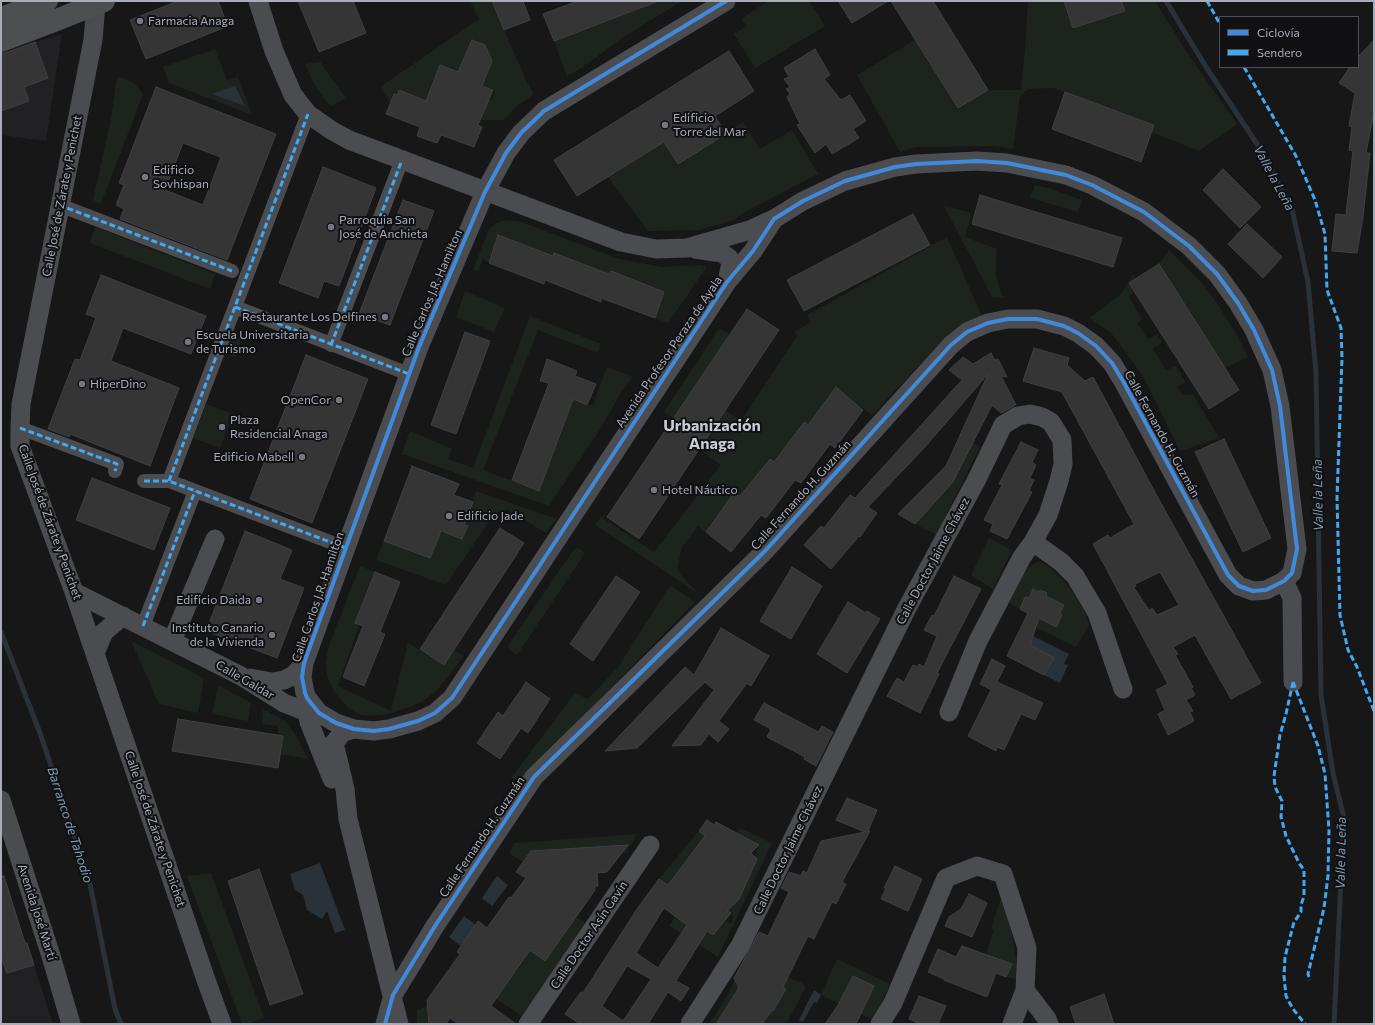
<!DOCTYPE html>
<html>
<head>
<meta charset="utf-8">
<style>
  body { margin:0 }
  #map { position:relative; width:1375px; height:1025px; overflow:hidden; background:#171717; font-family:Commissioner,sans-serif }
  canvas { display:block }
  .frame { position:absolute; inset:0; border:2px solid #a8adb8; pointer-events:none }
  .legend { position:absolute; left:1219px; top:16px; width:140px; height:52px; box-sizing:border-box; background:#111113; border:1px solid #4d4f55; margin:0; padding:5px 7px; list-style:none; font-size:12px; color:#a8adb8 }
  .legend li { display:flex; align-items:center; gap:8px; height:20px }
  .legend b { width:20px; border:1px solid #4d4f55 }
</style>
</head>
<body>
<div id="map">
<canvas width="1375" height="1025"></canvas>
<div class="frame"></div>
<ul class="legend">
<li><b style="height:5px;background:#408adc"></b>Ciclovía</li>
<li><b style="height:5px;background:#3fa9f5"></b>Sendero</li>
</ul>
</div>
<script>
const g = document.querySelector('canvas').getContext('2d');
g.lineJoin = 'round';
function paint(path, color) { g.fillStyle = color; g.fill(path, 'evenodd'); }
const poly = rows => new Path2D(rows.map(r => 'M' + r).join(''));
function stroke(path, color, width, dash) { g.strokeStyle = color; g.lineWidth = width; g.lineCap = dash ? 'butt' : 'round'; g.setLineDash(dash || []); g.stroke(path); }
function drawText(font, color, halo, rows, align = 'center') {
  g.font = font + ' Commissioner,sans-serif'; g.lineWidth = 4; g.setLineDash([]); g.textBaseline = 'middle'; g.strokeStyle = halo; g.fillStyle = color; for (const [text, x, y, turn = 0] of rows) {
    g.save(); g.translate(x, y); g.rotate((+turn || 0) * Math.PI / 180); g.textAlign = isNaN(turn) ? turn : align; if (halo) g.strokeText(text, 0, 0); g.fillText(text, 0, 0); g.restore();
  }
}
paint(poly([
  [62,34,46,141,1,135,1,53],
  [1,866,23,938,27,943,53,1024,1,1024]
]), '#212123');
paint(poly([
  [470,1,492,1,504,30,527,82,534,94,517,106,504,120,480,120,460,89,491,100,495,91,482,86,492,62,485,45,472,40,458,72,426,101,400,90,398,95,393,94,390,103,380,87,479,19],
  [659,1,682,1,622,38,583,67,567,76,554,41],
  [768,1,809,1,825,26,755,68,734,34,747,26,741,19],
  [1028,1,1064,1,1074,28,1124,11,1121,1,1155,1,1186,51,1237,124,1199,151,1151,132,1154,124,1065,92,1053,88,1028,89,1020,96,1013,149,993,146,917,147,900,152,857,75,915,40,958,108,988,90,1021,90,1025,48],
  [215,49,227,80,238,77,252,115,169,83,163,67],
  [321,62,323,67,346,98,331,106,323,97,312,80,305,64],
  [118,78,123,78,134,83,143,94,101,204,93,200,111,119,116,83],
  [743,122,760,149,792,130,818,174,743,213,734,220,700,230,648,231,608,177,664,142,678,164],
  [1035,185,1048,188,1082,200,1078,212,1030,198],
  [944,206,969,212,971,216,965,237,997,249,996,254,996,274,1000,290,1004,298,992,297],
  [508,220,522,222,616,258,662,267,701,265,706,268,668,323,655,318,664,292,611,272,609,274,553,256,498,235,489,263,483,259,478,272,473,270,489,229,498,222],
  [95,227,215,274,210,289,90,243],
  [947,237,982,316,945,338,872,415,836,387,808,425,803,422,774,462,769,459,740,496,734,493,706,532,698,526,682,547,677,569,685,580,700,595,595,525,601,517,654,552,721,465,699,449,706,439,664,412,719,328,730,335,725,410,741,421,797,336,794,332,811,322,807,315],
  [1169,250,1202,283,1216,302,1238,336,1248,357,1225,368,1159,264],
  [1133,275,1136,278,1129,283,1134,292,1129,297,1142,319,1137,323,1148,339,1157,334,1162,342,1153,349,1166,370,1176,366,1186,382,1177,387,1184,395,1193,394,1219,438,1180,451,1141,373,1112,334,1090,318,1121,294],
  [465,291,505,308,494,332,456,317],
  [530,316,601,344,598,353,538,330,483,470,539,491,573,399,587,405,593,405,607,367,633,377,621,393,599,431,549,506,402,454,410,431,452,449,448,459,473,468],
  [227,333,242,339,235,357,220,351],
  [206,404,233,414,220,448,193,438],
  [973,443,980,447,948,511,938,536,915,524,953,482,958,474,954,473,956,467,961,468],
  [476,491,557,519,546,533,508,510,499,511,494,514,446,585,376,560,384,541,430,558,439,536,439,531,462,539,468,526,464,525],
  [989,538,1012,550,993,589,971,575],
  [578,548,585,553,517,655,510,651,508,646,574,549],
  [1039,561,1048,566,1065,582,1074,594,1084,611,1089,625,1076,647,1031,625,1035,616,1056,627,1062,615,1060,613,1064,605,1033,589,1029,598,1025,597,1020,609,1009,603,1026,570,1031,566],
  [360,566,375,572,355,622,359,624,358,628,338,686,391,711,408,643,444,665,454,650,464,656,437,690,423,701,410,707,388,714,369,716,360,715,348,708,333,690,327,675,326,664,328,648],
  [670,585,695,602,577,722,524,786,511,778,575,693,588,699,619,666],
  [131,641,204,678,198,713,159,704],
  [218,685,251,703,248,721,212,714],
  [263,709,285,721,296,736,308,759,280,754,283,736,278,735,278,726,262,724],
  [740,828,772,843,718,957,670,926,675,916,699,934,704,929,713,935,725,921,731,924,734,916,727,911,730,908,680,869,668,885,659,879,699,831,705,836,743,889,759,845,737,833],
  [637,834,626,853,622,853,622,846,531,851,523,862,509,853,515,843],
  [211,873,264,1018,248,1024,242,1024,187,876],
  [1002,895,1007,908,1020,980,1006,977,1012,964,987,956,988,947,994,930,991,928],
  [540,915,576,917,587,924,523,1017,492,996,504,988,523,960,517,939,545,961,565,934],
  [747,959,802,983,806,987,786,1024,709,1024,729,993,738,970],
  [837,959,890,984,873,1020,821,995],
  [427,1006,429,1024,417,1024,417,1010]
]), '#1d241e');
paint(poly([
  [235,86,245,106,212,94],
  [1033,636,1069,654,1064,664,1068,665,1060,683,1044,675,1053,658,1030,645],
  [320,863,345,930,335,933,327,911,322,919,307,910,303,895,295,890,290,874],
  [497,876,508,885,492,906,482,898],
  [464,916,476,925,461,946,449,937],
  [814,990,821,995,817,1003,814,1002,803,1022,799,1020]
]), '#2a3239');
stroke(poly([
  [1166,1,1206,67,1257,144,1292,209,1308,282,1316,373,1321,695,1333,773,1344,818,1334,1024],
  [1,632,40,733,89,879,115,1009,121,1024]
]), '#2a3239', 5);
const building = poly([
  [178,1,218,1,228,26,146,59,130,20,178,1],
  [298,1,353,1,366,33,319,52,298,1],
  [492,1,523,1,530,20,504,30,492,1],
  [578,1,656,1,656,2,554,41,543,14,578,1],
  [838,1,888,1,852,23,838,1],
  [891,1,933,1,988,90,958,108,891,1],
  [1064,1,1121,1,1125,11,1073,28,1064,1],
  [472,40,485,45,492,61,482,86,493,90,478,125,482,127,474,147,441,135,437,143,417,136,420,127,386,114,394,94,398,95,399,90,426,101,440,65,458,72,472,40],
  [1374,40,1374,112,1366,153,1370,153,1363,217,1357,253,1332,251,1336,214,1346,215,1353,151,1349,150,1352,127,1349,126,1355,93,1339,83,1350,67,1358,67,1358,57,1374,40],
  [35,42,48,78,24,87,29,101,1,111,1,53,5,53,35,42],
  [815,49,830,75,824,79,841,100,850,95,866,121,853,129,859,138,832,154,826,144,815,153,797,125,800,124,787,97,790,94,786,89,790,87,784,79,789,77,784,68,815,49],
  [729,51,754,91,715,116,726,134,678,164,664,142,577,196,554,160,729,51],
  [156,87,276,134,227,260,120,219,124,209,116,205,124,185,119,183,156,87],
  [183,143,221,157,203,205,165,190,183,143],
  [1065,92,1154,125,1141,162,1052,129,1065,92],
  [323,167,376,188,339,286,324,281,318,298,279,283,323,167],
  [1223,169,1261,207,1240,228,1203,190,1223,169],
  [980,195,1122,238,1113,267,972,224,980,195],
  [403,200,434,211,390,325,359,314,403,200],
  [913,214,930,245,804,311,787,280,913,214],
  [1247,224,1282,257,1263,278,1228,244,1247,224],
  [498,235,553,256,554,253,609,274,611,271,664,292,655,318,601,298,601,302,545,280,544,284,489,263,498,235],
  [1159,264,1239,390,1209,409,1129,283,1159,264],
  [101,275,206,316,191,354,123,328,111,361,179,388,150,466,70,434,69,437,48,429,75,359,80,360,96,318,86,314,101,275],
  [747,309,779,330,639,539,607,517,747,309],
  [465,332,490,341,456,434,431,425,465,332],
  [1034,348,1069,358,1067,365,1085,381,1093,377,1157,496,1261,683,1231,699,1195,635,1173,647,1178,654,1175,655,1193,687,1191,688,1195,695,1186,700,1193,711,1190,712,1194,721,1168,735,1158,714,1165,710,1156,690,1168,684,1093,544,1108,535,1110,538,1134,524,1062,392,1023,381,1034,348],
  [1160,572,1179,605,1157,615,1152,608,1149,610,1134,588,1136,586,1135,584,1160,572],
  [991,353,995,360,998,359,1007,377,1001,376,1016,405,1001,413,992,405,953,482,915,524,898,514,946,466,988,374,924,448,868,507,877,513,860,537,859,536,831,569,804,545,821,526,824,528,850,495,855,498,962,380,949,370,963,357,973,364,991,353],
  [306,355,368,379,312,523,250,499,306,355],
  [547,359,577,371,575,376,596,384,587,405,573,399,539,491,512,480,549,383,540,381,547,359],
  [836,387,863,410,835,448,830,444,801,483,795,480,766,518,761,515,731,552,706,532,734,493,740,496,770,459,774,462,804,422,808,425,836,387],
  [1224,439,1271,538,1243,552,1195,452,1224,439],
  [1021,442,1038,450,1032,462,1036,465,1030,478,1034,480,1029,491,1032,492,1007,539,990,531,993,524,984,520,1002,485,999,484,1021,442],
  [412,466,459,484,454,495,473,502,464,525,468,526,462,539,441,531,430,558,384,541,412,466],
  [92,478,170,508,154,550,76,520,92,478],
  [500,528,524,543,444,665,420,649,500,528],
  [245,531,292,550,280,579,304,588,277,658,206,631,245,531],
  [792,567,822,586,791,639,760,621,792,567],
  [375,572,400,582,380,632,385,634,364,686,343,677,363,626,355,623,375,572],
  [616,576,640,592,593,661,570,644,616,576],
  [954,576,981,589,937,673,939,674,920,713,887,696,897,678,904,682,913,665,918,667,919,664,924,667,937,636,924,630,932,615,934,616,954,576],
  [1033,589,1039,592,1040,590,1047,593,1046,596,1064,605,1060,613,1062,615,1056,627,1039,618,1030,645,1054,658,1044,675,1007,656,1028,613,1020,609,1025,597,1029,598,1033,589],
  [848,602,866,613,867,611,880,619,847,673,817,654,848,602],
  [721,628,769,656,751,686,747,683,719,721,729,729,718,742,709,734,701,745,672,746,714,690,705,682,637,748,605,751,685,667,694,675,721,628],
  [992,659,1005,666,997,682,1043,703,1035,720,1021,714,1004,750,997,747,996,751,968,736,991,690,980,684,992,659],
  [526,682,550,699,528,733,521,728,500,759,477,743,498,712,503,716,526,682],
  [764,703,818,732,822,726,833,732,816,766,804,759,805,757,767,737,771,729,754,720,764,703],
  [178,719,283,736,278,768,172,751,178,719],
  [847,798,877,810,868,831,870,831,842,882,846,884,836,904,832,902,814,939,808,936,783,987,786,989,773,1011,772,1010,762,1024,716,1024,739,988,734,978,759,932,768,936,789,892,781,888,789,872,801,876,803,871,807,873,821,841,865,832,836,820,847,798],
  [707,820,714,825,716,822,759,845,751,853,757,859,739,899,727,911,731,913,713,935,707,931,676,981,689,988,681,1001,668,992,648,1024,580,1024,565,1014,581,992,583,993,637,909,659,879,668,885,705,836,699,831,707,820],
  [664,908,687,925,658,968,636,953,664,908],
  [627,966,651,979,623,1021,602,1006,627,966],
  [628,845,607,872,597,873,598,886,595,886,595,890,545,961,530,950,491,1006,516,1024,458,1024,450,1018,446,1024,429,1024,427,1000,460,954,457,952,478,921,487,928,509,897,511,898,526,878,516,872,531,851,628,845],
  [895,866,922,879,908,911,881,899,886,888,884,888,895,866],
  [259,869,303,994,270,1005,228,881,259,869],
  [4,876,25,943,27,943,34,965,7,973,1,957,1,877,4,876],
  [969,894,987,903,972,937,945,926,949,917,961,909,969,894],
  [962,946,1012,964,1006,977,996,973,987,997,944,980,944,979,928,972,938,949,956,957,962,946],
  [853,976,874,986,856,1024,825,1024,838,1005,853,976],
  [1104,994,1114,1024,1076,1024,1070,1007,1104,994],
  [919,996,946,1006,938,1024,921,1024,909,1019,919,996]
]);
paint(building, '#353536');
stroke(building, '#3f4043', 1);
stroke(poly([
  [59,205,232,271],
  [235,307,409,374],
  [331,345,402,160],
  [20,428,117,464,115,471],
  [144,481,169,481,346,548],
  [169,481,308,114],
  [143,626,195,491]
]), '#4b4c50', 14);
stroke(poly([
  [258,1,274,51,293,95,308,114,331,130,349,140,621,242,656,249,687,248,750,230,774,219],
  [96,4,93,40,21,404,20,428,20,446,74,592,206,980,222,1024],
  [695,249,722,253,729,258,731,263,727,282],
  [1033,542,1061,562,1075,576,1097,613,1123,689],
  [1284,581,1292,598,1293,682],
  [74,592,241,676,284,703,307,712,319,713],
  [172,641,215,539],
  [95,653,104,632,123,616],
  [250,678,272,682,284,680,294,675,304,663],
  [307,700,307,712,309,722,332,779],
  [354,729,343,732,334,743,345,789,348,819,399,1024],
  [1,800,51,956,71,1024],
  [1025,990,1047,1019,1049,1024],
  [385,1024,393,995,435,926,534,777,765,551,951,345,967,332,988,323,1008,319,1037,319,1064,326,1078,333,1096,346,1112,363,1123,381,1228,575,1239,586,1253,591,1266,590,1284,581,1292,573,1297,549,1280,406,1272,370,1254,330,1238,303,1217,274,1189,246,1144,212,1092,185,1066,175,1007,163,977,161,916,164,895,167,845,181,803,201,774,219,753,251,727,282,452,698,435,713,418,721,389,729,374,731,354,729,336,723,319,713,307,698,305,693,302,677,304,663,419,347,485,192,506,153,521,133,544,111,726,1],
  [528,1024,650,845],
  [690,1024,740,946,907,608,977,479,1003,425,1018,416,1030,414,1042,417,1051,422,1062,440,1063,464,1059,481,1048,515,1033,542,1022,557,978,641,949,712],
  [880,1024,893,1003,946,878,977,866,1003,874,1027,948,1025,990,1012,1024]
]), '#4b4c50', 19);
stroke(poly([
  [1,18,47,1],
  [1,41,54,21,104,1]
]), '#4d4f52', 22);
stroke(poly([
  [1207,1,1220,24],
  [1244,67,1296,156,1315,200,1325,234,1327,290,1341,328,1342,358,1337,498,1340,615,1348,650,1357,667,1374,711],
  [59,205,232,271],
  [235,307,409,374],
  [331,345,402,160],
  [20,428,117,464,115,471],
  [144,481,169,481,346,548],
  [169,481,308,114],
  [143,626,195,491],
  [1293,682,1286,714,1280,735,1274,776,1275,787,1282,801,1281,817,1286,836,1299,863,1304,870,1304,896,1301,905,1301,912,1294,922,1285,957,1284,976,1286,996,1293,1009,1305,1024],
  [1293,682,1318,746,1325,774,1329,830,1328,876,1324,908,1308,974,1310,980]
]), '#3fa9f5', 3, [6, 3]);
stroke(poly([
  [385,1024,393,995,435,926,534,777,765,551,951,345,967,332,988,323,1008,319,1037,319,1064,326,1078,333,1096,346,1112,363,1123,381,1228,575,1239,586,1253,591,1266,590,1284,581,1292,573,1297,549,1280,406,1272,370,1254,330,1238,303,1217,274,1189,246,1144,212,1092,185,1066,175,1007,163,977,161,916,164,895,167,845,181,803,201,774,219,753,251,727,282,452,698,435,713,418,721,389,729,374,731,354,729,336,723,319,713,307,698,305,693,302,677,304,663,419,347,485,192,506,153,521,133,544,111,726,1]
]), '#408adc', 4);
for (const [x, y, r, color] of [
  [140,21,4,"#757880"],
  [665,125,4,"#757880"],
  [145,177,4,"#757880"],
  [331,227,4,"#757880"],
  [385,317,4,"#757880"],
  [188,342,4,"#757880"],
  [82,384,4,"#757880"],
  [339,400,4,"#757880"],
  [222,427,4,"#757880"],
  [302,457,4,"#757880"],
  [654,490,4,"#757880"],
  [449,516,4,"#757880"],
  [259,600,4,"#757880"],
  [272,635,4,"#757880"]
]) { const dot = new Path2D(); dot.arc(x, y, r, 0, 2 * Math.PI); g.fillStyle = color; g.fill(dot); stroke(dot, '#111113', 1.5); }
drawText('12px', '#a8adb8', '#111113', [
  ["Farmacia Anaga",148,21],
  ["Edificio",673,118],
  ["Torre del Mar",673,132],
  ["Edificio",153,170],
  ["Sovhispan",153,184],
  ["Parroquia San",339,220],
  ["José de Anchieta",339,234],
  ["Restaurante Los Delfines",377,317,"right"],
  ["Escuela Universitaria",196,335],
  ["de Turismo",196,349],
  ["HiperDino",90,384],
  ["OpenCor",331,400,"right"],
  ["Plaza",230,420],
  ["Residencial Anaga",230,434],
  ["Edificio Mabell",294,457,"right"],
  ["Hotel Náutico",662,490],
  ["Edificio Jade",457,516],
  ["Edificio Daida",251,600,"right"],
  ["Instituto Canario",264,628,"right"],
  ["de la Vivienda",264,642,"right"]
], 'left');
drawText('12px', '#a8adb8', '#111113', [
  ["Calle José de Zárate y Penichet",62,196,-79],
  ["Calle Carlos J.R. Hamilton",432,293,-67],
  ["Avenida Profesor Peraza de Ayala",669,352,-56],
  ["Calle Fernando H. Guzmán",1162,434,61],
  ["Calle Fernando H. Guzmán",801,495,-48],
  ["Calle José de Zárate y Penichet",50,522,70],
  ["Calle Doctor Jaime Chávez",933,561,-62],
  ["Calle Carlos J.R. Hamilton",318,597,-71],
  ["Calle Galdar",245,680,30],
  ["Calle José de Zárate y Penichet",155,829,71],
  ["Calle Fernando H. Guzmán",482,837,-56],
  ["Calle Doctor Jaime Chávez",788,850,-64],
  ["Avenida José Martí",37,912,72],
  ["Calle Doctor Asín Gavín",589,935,-56]
]);
drawText('italic 13px', '#7f9bb3', '#111113', [
  ["Valle la Leña",1274,178,62],
  ["Valle la Leña",1318,495,-91],
  ["Barranco de Tahodio",70,825,72],
  ["Valle la Leña",1341,853,-89]
]);
drawText('bold 16px', '#c9ccd4', '#111113', [
  ["Urbanización",712,426],
  ["Anaga",712,444]
]);
</script>
</body>
</html>
